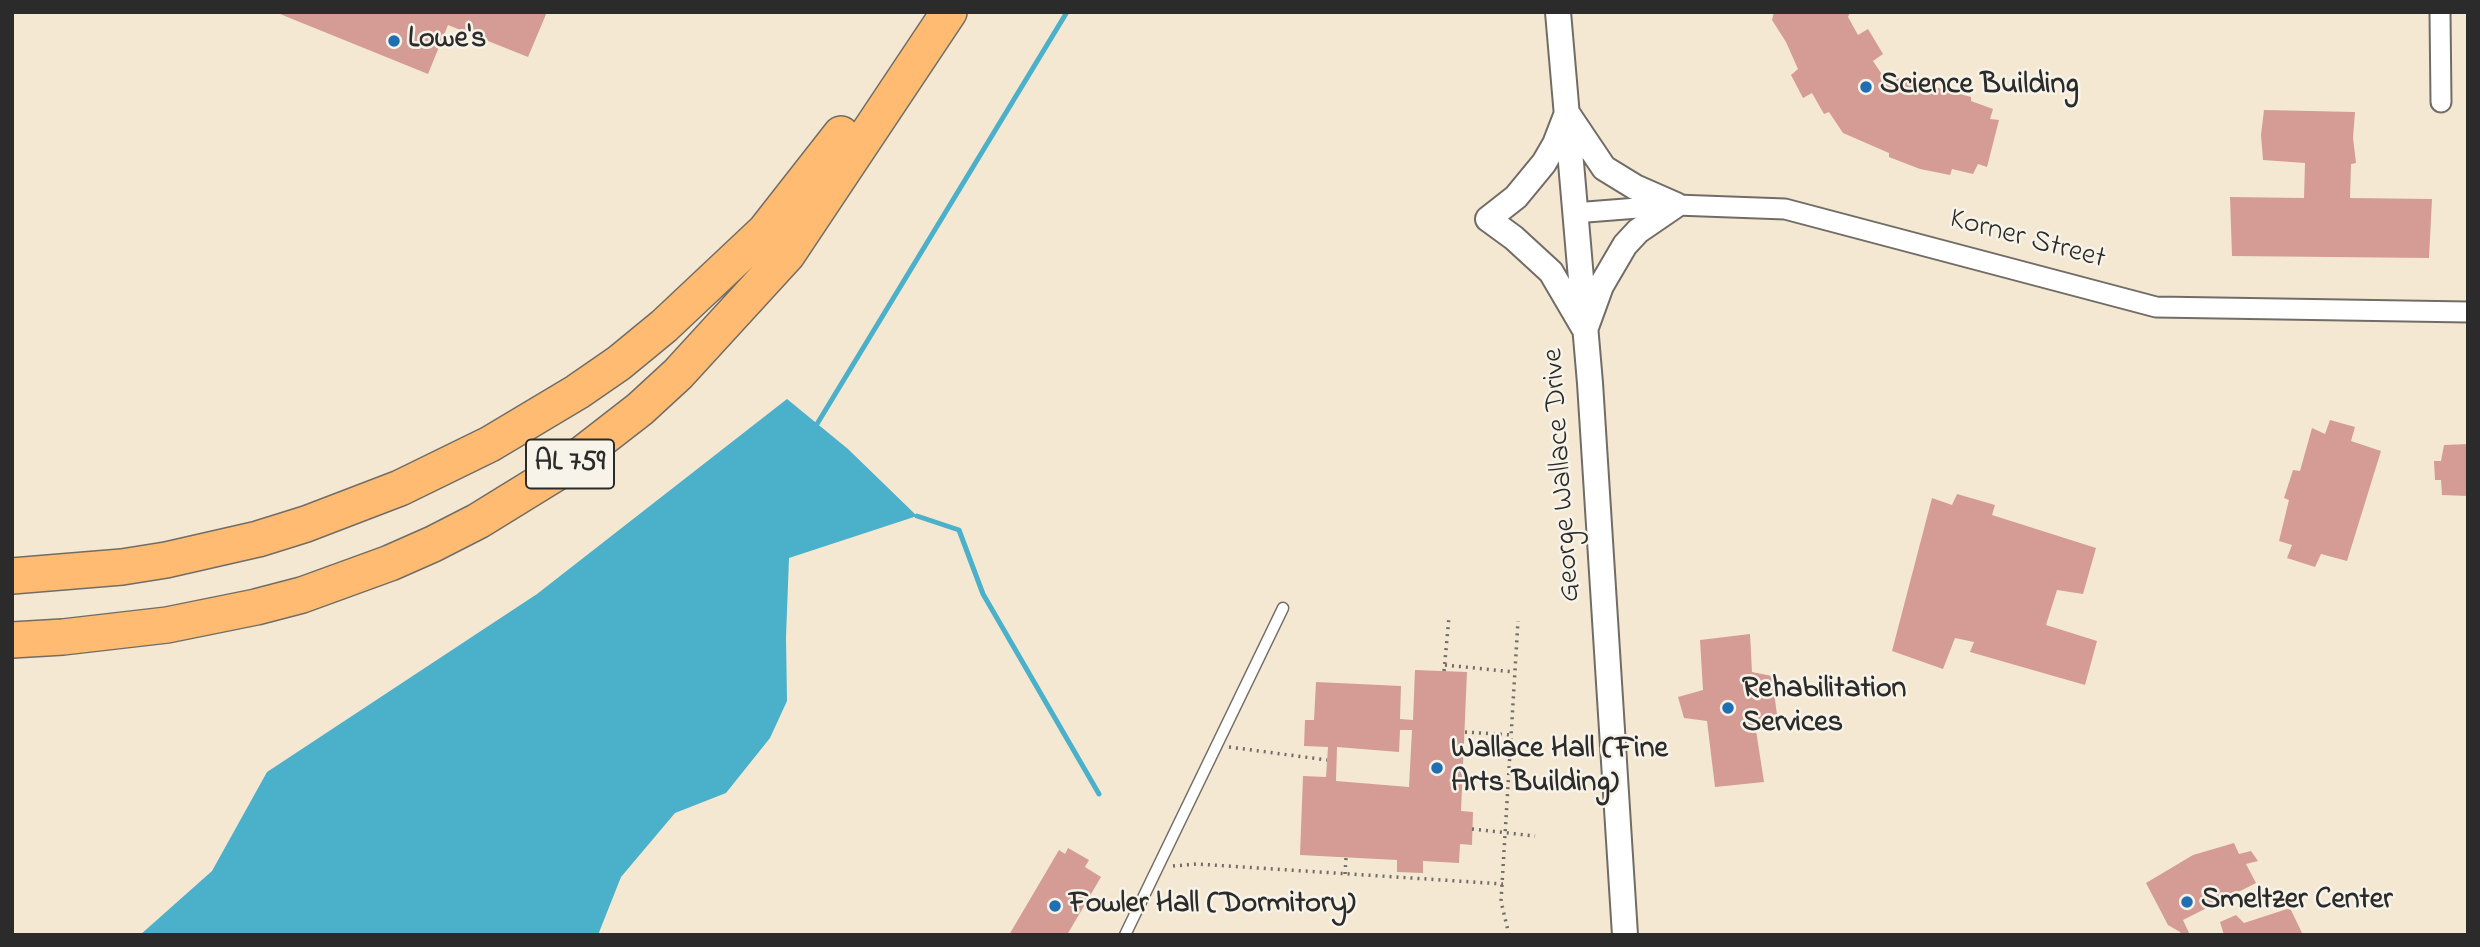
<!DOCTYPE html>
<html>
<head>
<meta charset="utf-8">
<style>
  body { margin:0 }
  #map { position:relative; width:2480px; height:947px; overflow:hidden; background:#f4e8d3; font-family:"Indie Flower",sans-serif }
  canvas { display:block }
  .frame { position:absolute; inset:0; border:14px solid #2b2b2b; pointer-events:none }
</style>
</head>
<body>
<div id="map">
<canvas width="2480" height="947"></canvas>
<div class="frame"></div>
</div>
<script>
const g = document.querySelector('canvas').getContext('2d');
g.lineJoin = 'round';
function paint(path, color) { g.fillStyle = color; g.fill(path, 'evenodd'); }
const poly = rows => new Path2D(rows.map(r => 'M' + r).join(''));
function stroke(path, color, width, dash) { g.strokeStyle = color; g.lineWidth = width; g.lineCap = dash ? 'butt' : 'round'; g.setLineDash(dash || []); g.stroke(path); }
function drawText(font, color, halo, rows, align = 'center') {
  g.font = font + ' "Indie Flower",sans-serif'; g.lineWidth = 5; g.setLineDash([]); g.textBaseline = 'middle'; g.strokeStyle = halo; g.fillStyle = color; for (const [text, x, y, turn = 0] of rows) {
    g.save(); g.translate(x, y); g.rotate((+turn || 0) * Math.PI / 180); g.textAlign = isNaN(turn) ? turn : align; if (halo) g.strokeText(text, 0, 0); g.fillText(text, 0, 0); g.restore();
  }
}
paint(poly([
  [787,399,848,449,917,516,789,558,786,637,787,701,770,738,726,793,675,813,621,877,598,935,140,935,212,871,267,772,537,594]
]), '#4bb0ca');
stroke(poly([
  [817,424,1067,12],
  [917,516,959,530,983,594,1099,794]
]), '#4bb0ca', 5);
paint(poly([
  [275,12,547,12,528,57,448,25,428,74],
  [1774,12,1850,12,1848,17,1858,35,1868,29,1883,54,1873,61,1883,76,1909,80,1971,97,1971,101,1993,109,1990,119,1999,120,1987,167,1978,164,1973,174,1952,169,1950,175,1920,169,1889,157,1889,153,1843,133,1829,112,1824,114,1812,93,1803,98,1791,75,1798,69,1786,42,1772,20],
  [2264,110,2355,112,2353,138,2356,163,2351,164,2350,198,2432,199,2429,258,2232,256,2230,197,2304,198,2305,163,2263,160,2261,135],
  [2330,420,2355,427,2351,441,2381,451,2347,561,2321,554,2315,567,2287,558,2292,545,2279,541,2289,500,2284,498,2293,470,2300,471,2312,428,2325,434],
  [2468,444,2468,496,2442,495,2441,480,2435,480,2434,461,2441,461,2444,445],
  [1957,494,1995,505,1992,515,2096,548,2083,594,2057,590,2046,625,2097,641,2085,685,1970,652,1974,642,1955,638,1943,669,1892,651,1932,498,1952,505],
  [1750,634,1752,672,1772,676,1778,723,1755,724,1764,782,1715,787,1707,721,1684,718,1678,697,1703,690,1700,640],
  [1415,670,1467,672,1461,811,1473,812,1472,845,1460,844,1459,863,1423,861,1423,873,1397,872,1397,860,1300,855,1303,776,1326,777,1328,747,1304,746,1305,720,1314,720,1316,682,1401,686,1400,719,1413,720],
  [1400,730,1412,730,1409,787,1336,781,1337,747,1399,752],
  [2234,843,2239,854,2251,851,2258,861,2246,864,2256,883,2183,920,2190,935,2181,935,2180,932,2168,925,2146,883,2193,855],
  [1068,848,1089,860,1085,867,1101,877,1067,935,1009,935,1059,850,1065,854],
  [2290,908,2303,935,2224,935,2220,922,2236,915,2244,923]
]), '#d49c95');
const service = poly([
  [1125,935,1283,608]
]);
const minor = poly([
  [2440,12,2441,102],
  [1574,213,1676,205,1785,209,2156,307,2468,312]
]);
const tertiary = poly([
  [1558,12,1590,383,1625,935],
  [1567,113,1604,168,1635,187,1676,205,1638,231,1625,245,1601,286,1585,330,1551,272,1514,238,1488,219,1516,197,1544,163,1555,144,1567,113]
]);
const motorway = poly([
  [12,576,122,567,166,560,258,539,306,524,400,488,490,444,577,392,619,363,664,326,765,231,841,134],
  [12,640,63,637,167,625,256,607,302,595,390,563,433,544,478,521,564,468,640,409,678,374,787,255,949,12]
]);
stroke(service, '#716d66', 13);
stroke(minor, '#716d66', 23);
stroke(tertiary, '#716d66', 28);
stroke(motorway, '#716d66', 38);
stroke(poly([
  [1445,665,1514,672],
  [1444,671,1449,617],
  [1465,732,1511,735],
  [1229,747,1327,760],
  [1472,829,1535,836],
  [1173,866,1197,864,1503,884],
  [1345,874,1346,858],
  [1509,935,1501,901,1518,621]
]), '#716d66', 3.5, [2, 5]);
stroke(service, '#fff', 10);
stroke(minor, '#fff', 19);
stroke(tertiary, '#fff', 24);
stroke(motorway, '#febb71', 35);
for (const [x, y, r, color] of [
  [394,41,7,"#1f6fb2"],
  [1866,87,7,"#1f6fb2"],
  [1728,708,7,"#1f6fb2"],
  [1437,768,7,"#1f6fb2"],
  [2187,902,7,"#1f6fb2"],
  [1055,906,7,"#1f6fb2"]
]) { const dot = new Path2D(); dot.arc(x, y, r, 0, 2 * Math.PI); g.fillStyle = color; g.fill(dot); stroke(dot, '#f7f3e8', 2.5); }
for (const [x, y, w] of [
  [570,464,88]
]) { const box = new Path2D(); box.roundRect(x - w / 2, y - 24.5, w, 49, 5); g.fillStyle = '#f7f3e8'; g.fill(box); stroke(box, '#2b2b2b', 2); }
drawText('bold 28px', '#2b2b2b', null, [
  ["AL 759",570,464]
]);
drawText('bold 30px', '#2b2b2b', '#f7f3e8', [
  ["Lowe's",408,41],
  ["Science Building",1880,87],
  ["Rehabilitation",1742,691],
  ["Services",1742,725],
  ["Wallace Hall (Fine",1451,751],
  ["Arts Building)",1451,785],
  ["Smeltzer Center",2201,902],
  ["Fowler Hall (Dormitory)",1069,906]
], 'left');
drawText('30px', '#2b2b2b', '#f7f3e8', [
  ["Korner Street",2027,241,15],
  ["George Wallace Drive",1564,475,-94]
]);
</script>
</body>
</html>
